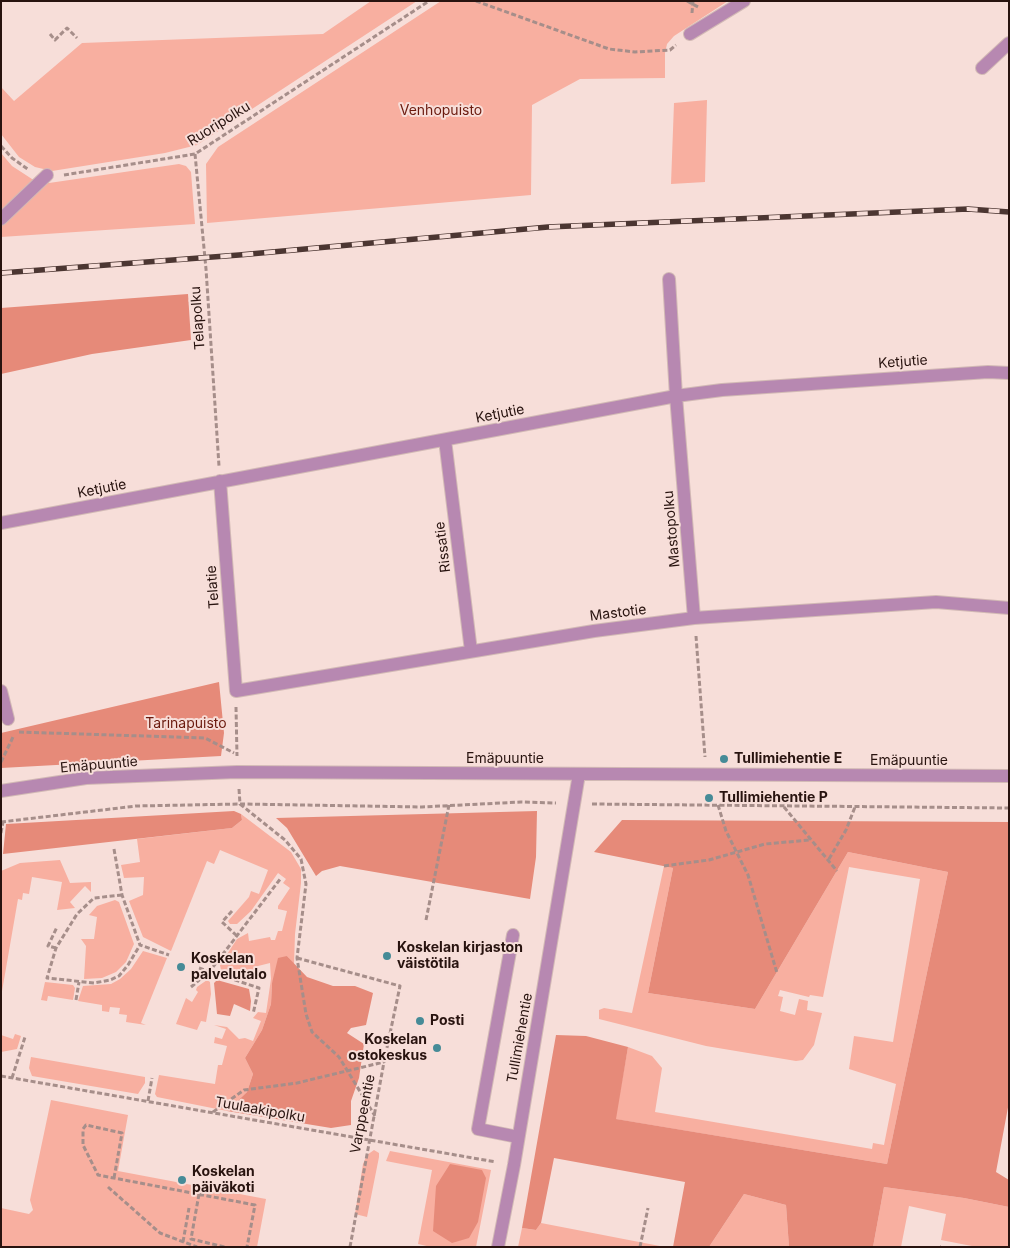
<!DOCTYPE html>
<html>
<head>
<meta charset="utf-8">
<style>
  body { margin:0 }
  #map { position:relative; width:1010px; height:1248px; overflow:hidden; background:#f7ded9; font-family:Inter,sans-serif }
  canvas { display:block }
  .frame { position:absolute; inset:0; border:2px solid #28130f; pointer-events:none }
</style>
</head>
<body>
<div id="map">
<canvas width="1010" height="1248"></canvas>
<div class="frame"></div>
</div>
<script>
const g = document.querySelector('canvas').getContext('2d');
g.lineJoin = 'round';
function paint(path, color) { g.fillStyle = color; g.fill(path, 'evenodd'); }
const poly = rows => new Path2D(rows.map(r => 'M' + r).join(''));
function stroke(path, color, width, dash) { g.strokeStyle = color; g.lineWidth = width; g.lineCap = dash ? 'butt' : 'round'; g.setLineDash(dash || []); g.stroke(path); }
function drawText(font, color, halo, rows, align = 'center') {
  g.font = font + ' Inter,sans-serif'; g.lineWidth = 4; g.setLineDash([]); g.textBaseline = 'middle'; g.strokeStyle = halo; g.fillStyle = color; for (const [text, x, y, turn = 0] of rows) {
    g.save(); g.translate(x, y); g.rotate((+turn || 0) * Math.PI / 180); g.textAlign = isNaN(turn) ? turn : align; if (halo) g.strokeText(text, 0, 0); g.fillText(text, 0, 0); g.restore();
  }
}
paint(poly([
  [371,1,417,1,197,145,165,153,52,171,35,167,19,157,1,134,1,87,14,101,82,43,323,34],
  [441,1,728,1,674,36,667,44,665,53,665,78,580,79,532,105,531,195,207,223,206,164,218,147],
  [707,100,705,182,671,184,674,103],
  [1,153,12,166,32,179,49,183,179,164,186,166,191,172,195,224,1,237],
  [241,814,291,852,301,869,301,883,295,934,294,964,287,956,272,983,271,1004,262,1030,245,1058,253,1074,247,1092,227,1111,157,1097,155,1094,159,1075,215,1084,218,1065,222,1065,227,1046,214,1043,215,1037,222,1039,226,1029,214,1025,227,1027,239,1039,245,1038,253,1041,261,1021,253,1018,258,1012,266,1013,271,979,270,963,258,966,250,980,221,970,220,965,237,939,248,933,249,941,270,937,271,940,275,940,278,931,282,931,287,911,278,909,278,906,290,888,283,883,286,879,278,873,251,911,237,924,230,924,228,921,249,897,251,891,259,894,268,870,220,850,214,864,207,861,171,951,143,937,129,901,143,895,144,877,124,878,121,865,140,862,137,839,232,828,242,820],
  [848,852,948,872,887,1164,615,1119,628,1047,652,1056,662,1068,655,1112,872,1149,873,1143,884,1145,896,1084,849,1069,854,1036,893,1042,920,879,849,867,823,997,810,995,809,997,780,990,778,996,783,997,780,1011,795,1015,799,999,808,1001,807,1010,822,1013,814,1045,803,1060,796,1061,706,1046,599,1019,599,1010,604,1008,632,1013,664,866,673,868,648,993,755,1009],
  [60,860,70,883,91,882,91,892,85,886,70,902,75,908,57,910,62,882,32,877,29,894,23,893,22,900,18,899,1,997,1,871,20,863],
  [115,900,119,902,134,944,126,962,116,972,102,978,84,979,86,946,81,939,94,939,97,917,89,915,97,906],
  [143,951,167,958,141,1023,146,1025,126,1022,127,1015,119,1014,120,1008,110,1007,109,1012,102,1011,102,1005,78,1001,83,986,111,984,120,979,131,969],
  [207,980,210,982,211,994,206,1022,201,1021,197,1030,176,1024,186,998,192,1002,198,992,196,990,197,987],
  [45,982,73,985,75,988,73,1000,48,996,47,1001,41,1000],
  [15,1034,21,1036,17,1049,1,1052,1,1035,13,1039],
  [31,1057,145,1077,145,1083,138,1094,32,1076,29,1068],
  [51,1100,128,1115,118,1171,266,1199,257,1247,1,1247,1,1208,29,1214,33,1210,30,1200],
  [374,1150,379,1153,379,1157,367,1217,355,1214,363,1164,367,1155],
  [390,1151,491,1170,476,1247,431,1247,418,1244,432,1170,386,1161],
  [884,1187,964,1198,1009,1207,1009,1247,977,1247,941,1240,946,1214,909,1206,901,1247,873,1247],
  [744,1194,786,1205,789,1247,709,1247],
  [541,1223,665,1247,518,1247,522,1228,536,1230]
]), '#f8afa0');
paint(poly([
  [188,294,191,340,92,354,1,374,1,308],
  [219,682,224,733,221,756,1,768,1,733],
  [234,811,241,814,242,820,232,828,3,854,6,824],
  [537,811,536,857,530,899,340,866,322,871,316,876,287,828,276,818],
  [622,820,1009,822,1009,1102,996,1172,1009,1180,1009,1207,964,1198,884,1187,873,1247,789,1247,786,1205,744,1194,709,1247,673,1247,685,1182,554,1158,541,1223,536,1230,522,1228,556,1035,586,1036,628,1047,616,1119,887,1164,948,872,848,852,755,1009,648,993,673,868,594,852],
  [287,956,307,977,333,986,355,986,373,993,366,1025,351,1028,347,1033,364,1044,359,1078,351,1101,351,1125,331,1128,227,1111,247,1092,253,1074,245,1058,262,1030,271,1004,272,983,278,958],
  [217,980,249,989,251,1001,250,1011,234,1004,230,1016,217,1014,214,983],
  [450,1164,482,1170,486,1178,478,1222,469,1238,452,1243,433,1231,436,1186]
]), '#e68a79');
const minor = poly([
  [690,34,744,1],
  [982,68,1009,43],
  [1,219,47,175],
  [669,279,676,396,694,618],
  [445,440,471,651],
  [220,481,236,691,594,631,694,618,936,602,1009,608],
  [1,523,676,396,722,390,988,372,1009,373],
  [1,691,8,719],
  [1,791,86,778,237,772,1009,776],
  [513,935,478,1129,518,1137],
  [498,1247,514,1165,579,774]
]);
stroke(minor, '#d2b9b5', 14);
stroke(poly([
  [476,1,609,49,635,52,670,50,676,45],
  [687,1,700,8],
  [692,13,693,1],
  [50,34,55,40,67,28,77,38],
  [1,146,12,158,29,170],
  [195,154,206,269,219,466],
  [64,175,195,154,429,1],
  [696,636,705,757],
  [236,707,237,756],
  [19,732,205,738,234,753],
  [1,762,14,735],
  [239,789,240,804,285,840,301,859,306,884,297,958,306,1014,312,1032,339,1057,375,1116],
  [592,804,1009,808],
  [718,805,726,831,748,875,777,973],
  [784,807,837,871],
  [1,822,136,806,240,804,422,807,521,802,556,803],
  [1,833,3,822],
  [114,849,122,895,140,945,169,955],
  [829,859,846,830,855,807],
  [664,866,709,860,765,844,810,840],
  [122,895,94,898,77,914,56,948,47,978,94,983,110,980,119,976,128,965,140,945],
  [232,911,222,922,236,935],
  [426,920,449,805],
  [56,948,48,946,57,927],
  [297,958,400,986,384,1062,350,1247],
  [199,968,259,988,253,1014],
  [191,987,210,971,281,878],
  [76,1000,79,982],
  [1,1076,496,1162],
  [12,1078,25,1037],
  [148,1101,152,1078],
  [213,1112,244,1090,297,1083,384,1062],
  [114,1178,122,1133,86,1125,83,1129,83,1145,98,1175,255,1205,247,1247],
  [108,1187,160,1233,197,1247],
  [199,1194,191,1239,225,1247],
  [183,1242,189,1208],
  [640,1247,648,1208],
  [940,1247,941,1247]
]), '#a68e8a', 3, [5, 2.5]);
stroke(minor, '#b788b1', 12);
const rail = poly([
  [1,273,239,255,548,227,968,209,1009,212]
]);
stroke(rail, '#4c3632', 5.5);
stroke(rail, '#f7ded9', 4, [11]);
for (const [x, y, r, color] of [
  [724,759,5,"#468b97"],
  [709,798,5,"#468b97"],
  [387,956,5,"#468b97"],
  [181,967,5,"#468b97"],
  [420,1021,5,"#468b97"],
  [437,1048,5,"#468b97"],
  [182,1180,5,"#468b97"]
]) { const dot = new Path2D(); dot.arc(x, y, r, 0, 2 * Math.PI); g.fillStyle = color; g.fill(dot); stroke(dot, '#f7ded9', 2); }
drawText('14px', '#6b1a0e', '#f7ded9', [
  ["Venhopuisto",441,111],
  ["Tarinapuisto",186,724]
]);
drawText('14px', '#28130f', '#f7ded9', [
  ["Ruoripolku",219,124,-32],
  ["Telapolku",198,318,-94],
  ["Ketjutie",903,362,-4],
  ["Ketjutie",500,414,-11],
  ["Ketjutie",102,489,-11],
  ["Mastopolku",672,529,-95],
  ["Rissatie",443,547,-97],
  ["Telatie",213,587,-94],
  ["Mastotie",618,613,-7],
  ["Emäpuuntie",505,759],
  ["Emäpuuntie",909,761],
  ["Emäpuuntie",99,765,-5],
  ["Tullimiehentie",520,1038,-80],
  ["Tuulaakipolku",260,1110,10],
  ["Varppeentie",363,1114,-79]
]);
drawText('bold 14px', '#28130f', '#f7ded9', [
  ["Tullimiehentie E",734,759],
  ["Tullimiehentie P",719,798],
  ["Koskelan kirjaston",397,948],
  ["väistötila",397,964],
  ["Koskelan",191,959],
  ["palvelutalo",191,975],
  ["Posti",430,1021],
  ["Koskelan",427,1040,"right"],
  ["ostokeskus",427,1056,"right"],
  ["Koskelan",192,1172],
  ["päiväkoti",192,1188]
], 'left');
</script>
</body>
</html>
